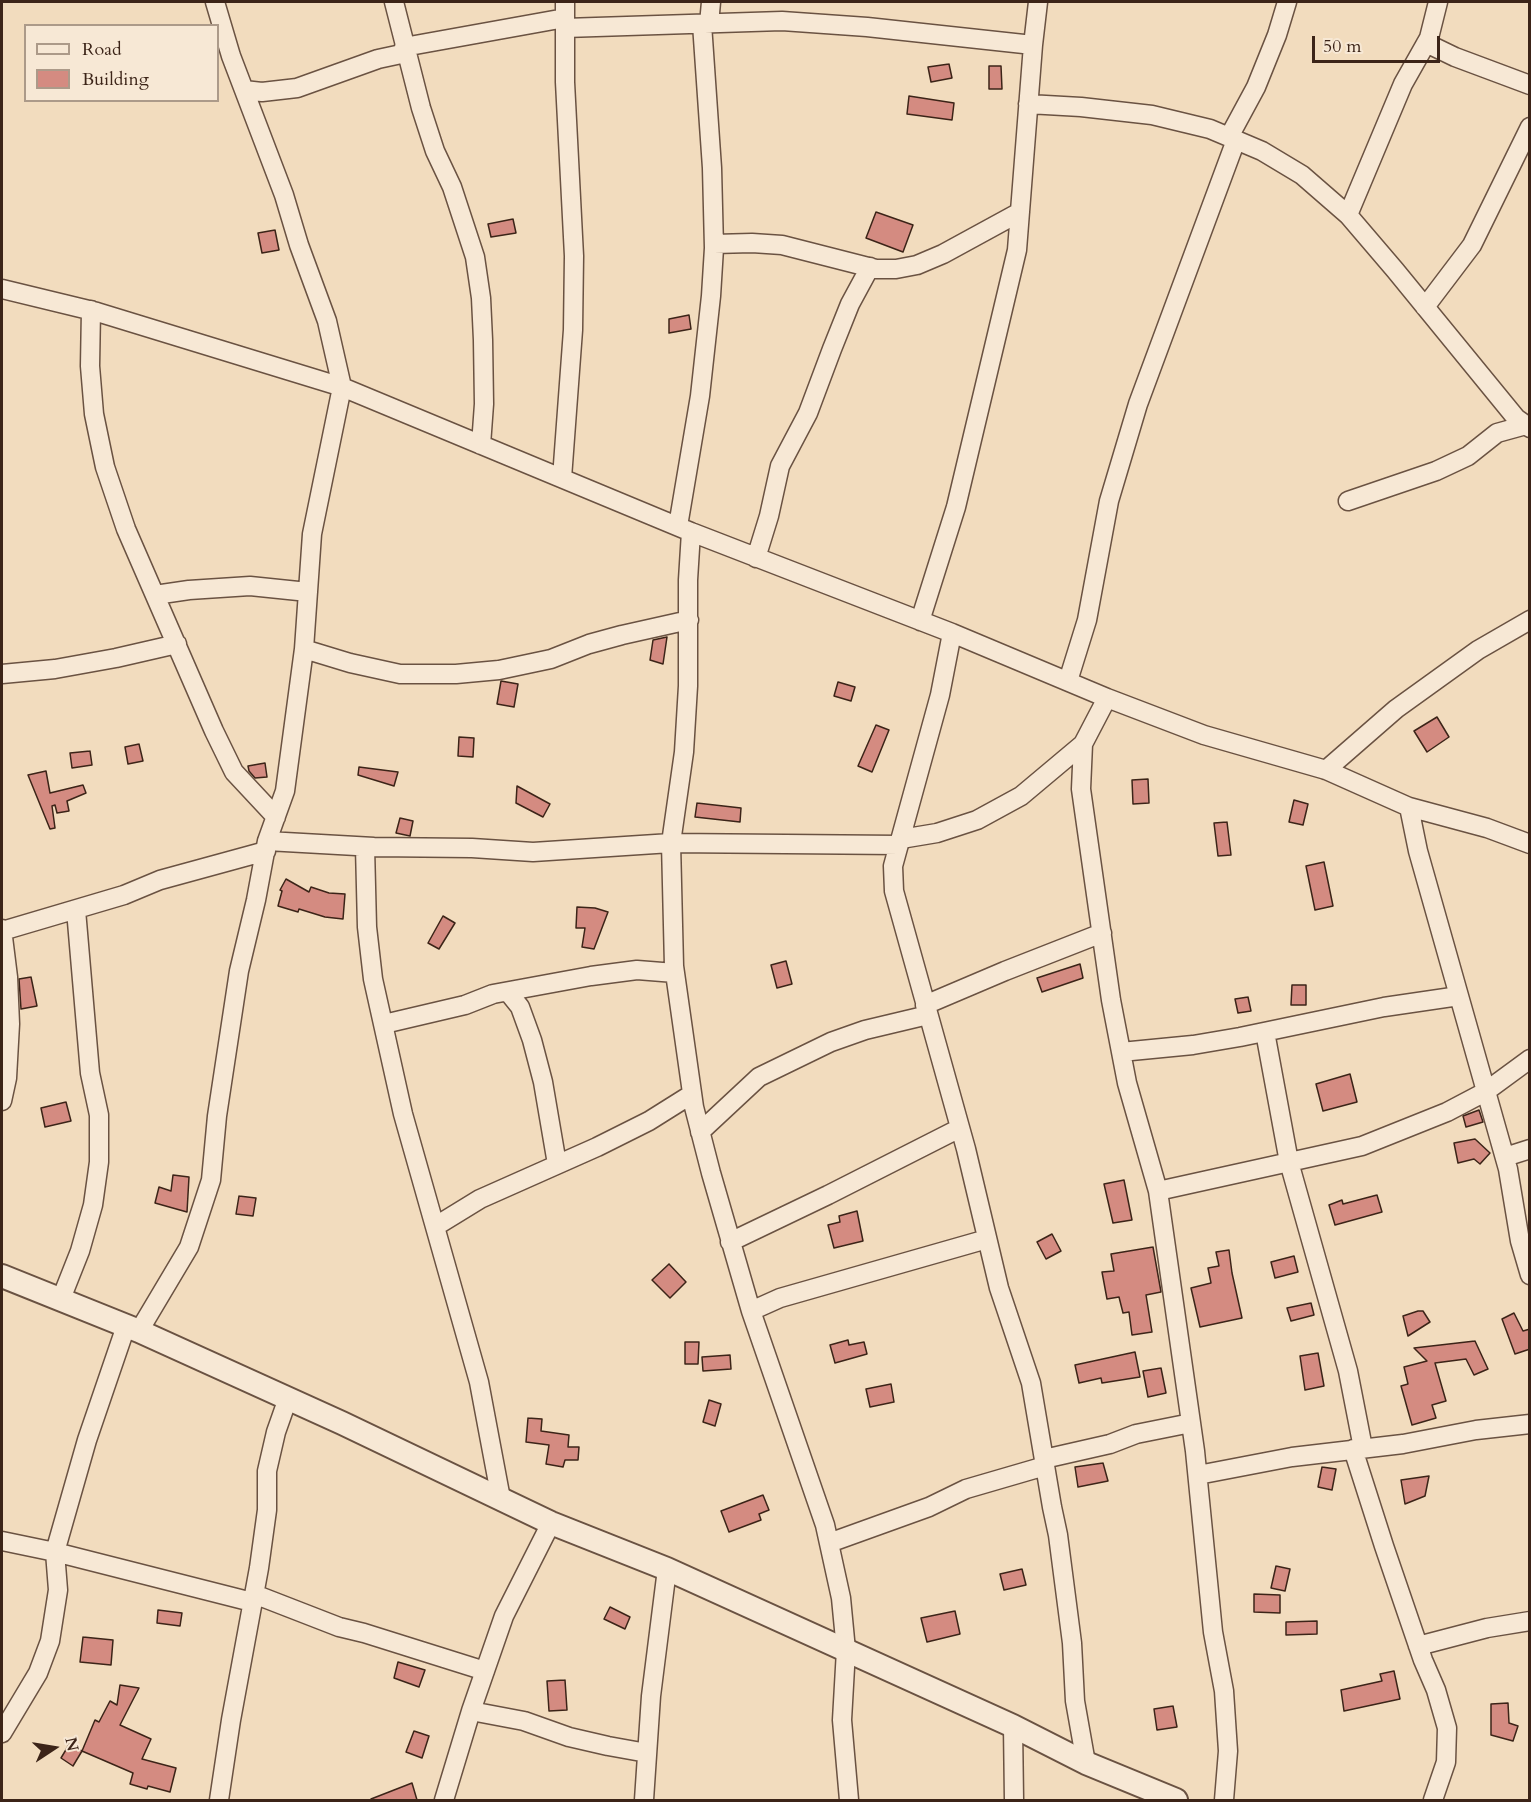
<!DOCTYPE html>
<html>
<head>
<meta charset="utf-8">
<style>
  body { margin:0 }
  #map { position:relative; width:1531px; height:1802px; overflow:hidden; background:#f2dcbe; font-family:Cardo,serif }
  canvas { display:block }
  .frame { position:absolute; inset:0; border:3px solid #3c2418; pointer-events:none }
  .legend { position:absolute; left:24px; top:24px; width:195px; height:78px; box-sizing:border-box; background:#f7e8d5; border:2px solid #ac9a89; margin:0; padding:8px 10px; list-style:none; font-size:18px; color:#3c2418 }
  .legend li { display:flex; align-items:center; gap:12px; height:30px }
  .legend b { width:30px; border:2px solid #ac9a89 }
  .north { position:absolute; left:24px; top:1718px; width:60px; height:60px; -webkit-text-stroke:4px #f7e8d5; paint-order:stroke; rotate:78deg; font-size:16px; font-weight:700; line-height:24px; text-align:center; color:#3c2418 }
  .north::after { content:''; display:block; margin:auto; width:21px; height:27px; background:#3c2418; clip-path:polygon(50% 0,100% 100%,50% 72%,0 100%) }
  .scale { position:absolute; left:1312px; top:36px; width:128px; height:27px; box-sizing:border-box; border:3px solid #3c2418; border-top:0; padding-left:8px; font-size:18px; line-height:21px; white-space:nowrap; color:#3c2418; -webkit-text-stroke:4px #f7e8d5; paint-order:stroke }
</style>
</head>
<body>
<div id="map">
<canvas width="1531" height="1802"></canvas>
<div class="frame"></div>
<ul class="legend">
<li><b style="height:8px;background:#f7e8d5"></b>Road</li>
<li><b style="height:16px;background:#d48b81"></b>Building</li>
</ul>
<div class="north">N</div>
<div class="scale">50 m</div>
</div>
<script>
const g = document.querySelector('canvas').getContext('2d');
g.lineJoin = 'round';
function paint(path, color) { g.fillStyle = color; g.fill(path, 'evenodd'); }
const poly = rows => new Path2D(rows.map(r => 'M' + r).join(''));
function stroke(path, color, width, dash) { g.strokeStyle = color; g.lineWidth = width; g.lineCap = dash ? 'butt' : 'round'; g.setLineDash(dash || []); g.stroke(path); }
const building = poly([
  [949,64,952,78,931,82,928,67,949,64],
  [989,66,1001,66,1002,89,989,89,989,66],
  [909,96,954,103,952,120,907,114,909,96],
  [876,212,913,225,903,252,866,238,876,212],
  [513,219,516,233,491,237,488,224,513,219],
  [275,230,279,250,262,253,258,233,275,230],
  [689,315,691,329,669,333,669,319,689,315],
  [667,637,663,664,650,660,653,640,667,637],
  [501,681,518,684,514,707,497,704,501,681],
  [838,682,855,687,851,701,834,696,838,682],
  [1437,717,1449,737,1427,752,1414,731,1437,717],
  [876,725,889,730,872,772,858,766,876,725],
  [459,737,474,738,473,757,458,756,459,737],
  [139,744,143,761,128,764,125,747,139,744],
  [90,751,92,765,72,768,70,753,90,751],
  [265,763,267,777,255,778,249,771,248,766,265,763],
  [359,767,398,772,394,786,358,775,359,767],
  [46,771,50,793,83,785,86,793,67,801,69,811,57,813,55,805,52,806,55,828,50,829,28,775,46,771],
  [1148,779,1149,803,1133,804,1132,780,1148,779],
  [517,786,550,804,543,817,516,803,517,786],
  [1294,800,1308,804,1303,825,1289,822,1294,800],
  [697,803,741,808,740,822,695,817,697,803],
  [400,818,413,821,410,836,396,833,400,818],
  [1227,822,1231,855,1218,856,1214,823,1227,822],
  [1324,862,1333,906,1315,910,1306,866,1324,862],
  [286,879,309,892,311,887,329,893,345,894,343,919,325,917,299,909,298,912,278,906,282,891,280,890,286,879],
  [577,907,595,908,608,912,594,949,582,947,585,928,576,928,577,907],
  [443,916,455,923,439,949,428,943,443,916],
  [786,961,792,984,777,988,771,965,786,961],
  [1080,964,1083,978,1042,992,1037,978,1080,964],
  [31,977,37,1006,21,1009,19,979,31,977],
  [1292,985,1306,985,1306,1005,1291,1005,1292,985],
  [1248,997,1251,1011,1238,1013,1235,999,1248,997],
  [1350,1074,1357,1102,1323,1111,1316,1084,1350,1074],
  [66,1102,71,1121,45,1127,41,1108,66,1102],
  [1479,1110,1483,1122,1466,1127,1463,1116,1479,1110],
  [1475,1139,1490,1153,1480,1164,1474,1159,1458,1163,1454,1143,1475,1139],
  [173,1175,189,1177,187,1212,155,1203,159,1187,171,1191,173,1175],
  [1124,1180,1132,1220,1113,1223,1104,1184,1124,1180],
  [1377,1195,1382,1212,1335,1225,1329,1205,1342,1200,1343,1204,1377,1195],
  [239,1196,256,1198,253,1216,236,1214,239,1196],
  [857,1211,863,1241,834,1248,828,1225,840,1222,839,1216,857,1211],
  [1052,1234,1061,1251,1046,1259,1037,1242,1052,1234],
  [1153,1247,1161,1292,1146,1295,1152,1332,1132,1335,1129,1312,1123,1313,1119,1297,1107,1299,1102,1272,1114,1271,1111,1254,1153,1247],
  [1229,1250,1232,1273,1242,1318,1200,1327,1191,1288,1211,1283,1208,1268,1219,1266,1216,1252,1229,1250],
  [1294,1256,1298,1272,1275,1278,1271,1262,1294,1256],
  [669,1264,686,1282,670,1298,652,1280,669,1264],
  [1311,1303,1314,1315,1291,1321,1287,1308,1311,1303],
  [1418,1311,1423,1311,1430,1322,1408,1336,1403,1316,1418,1311],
  [1514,1313,1523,1331,1530,1329,1530,1349,1515,1354,1502,1319,1514,1313],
  [848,1340,849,1345,864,1342,867,1354,835,1363,830,1345,848,1340],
  [1475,1341,1488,1369,1474,1375,1466,1359,1435,1363,1446,1401,1432,1405,1436,1418,1412,1425,1401,1386,1408,1384,1404,1367,1427,1361,1414,1348,1475,1341],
  [685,1342,699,1342,698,1364,685,1364,685,1342],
  [1135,1352,1140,1377,1102,1383,1101,1378,1079,1383,1075,1365,1135,1352],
  [1318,1353,1324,1386,1305,1390,1300,1356,1318,1353],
  [730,1355,731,1369,703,1371,702,1357,730,1355],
  [1161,1368,1166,1393,1148,1397,1143,1371,1161,1368],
  [891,1384,894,1402,870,1407,866,1389,891,1384],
  [709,1400,721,1404,715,1426,703,1422,709,1400],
  [528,1418,542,1419,541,1431,569,1435,568,1447,579,1447,578,1460,565,1460,563,1467,546,1464,549,1445,526,1442,528,1418],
  [1103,1463,1108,1481,1078,1487,1075,1467,1103,1463],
  [1322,1467,1336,1469,1332,1490,1318,1487,1322,1467],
  [1429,1476,1425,1496,1405,1504,1401,1480,1429,1476],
  [763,1495,769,1510,759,1514,761,1520,729,1532,721,1511,763,1495],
  [1276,1566,1290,1569,1285,1591,1271,1588,1276,1566],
  [1022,1569,1026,1585,1004,1590,1000,1574,1022,1569],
  [1254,1594,1280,1595,1280,1613,1254,1612,1254,1594],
  [610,1607,630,1617,625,1629,604,1619,610,1607],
  [158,1610,182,1613,180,1626,157,1623,158,1610],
  [955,1611,960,1634,927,1642,921,1618,955,1611],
  [1317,1621,1317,1634,1286,1635,1286,1622,1317,1621],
  [83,1637,113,1640,111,1665,80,1662,83,1637],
  [398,1662,425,1670,419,1687,394,1678,398,1662],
  [1394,1671,1400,1699,1344,1711,1341,1690,1382,1681,1380,1674,1394,1671],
  [565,1680,567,1710,549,1711,547,1681,565,1680],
  [120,1685,139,1688,120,1725,151,1739,142,1759,176,1768,170,1792,148,1786,147,1789,130,1784,133,1773,82,1751,95,1720,99,1722,110,1701,117,1705,120,1685],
  [1508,1703,1509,1723,1518,1726,1513,1741,1491,1735,1491,1704,1508,1703],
  [1173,1706,1177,1727,1157,1730,1154,1709,1173,1706],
  [414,1731,429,1736,422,1758,406,1752,414,1731],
  [70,1743,82,1751,73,1766,61,1758,70,1743],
  [412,1783,417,1800,371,1800,371,1799,412,1783]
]);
paint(building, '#d48b81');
stroke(building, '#3c2418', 1.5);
const minor = poly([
  [394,2,421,108,435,151,452,187,475,257,481,298,483,340,484,404,481,445],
  [709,24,711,2],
  [565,28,782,21,867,27,1033,45],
  [1426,43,1455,57,1530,85],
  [404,47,565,18],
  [244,90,262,92,297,88,378,59,406,53],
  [1028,104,1081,107,1152,115,1210,129,1262,151,1302,175,1348,215,1395,270,1516,418,1530,428],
  [1229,137,1256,87,1277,35,1287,2],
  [1348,215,1403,84,1429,38,1438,2],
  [714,244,752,243,782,245,876,269,896,269,917,265,943,254,1020,212],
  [2,289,97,312,342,387,691,532,952,633,1107,698,1204,735,1326,770,1409,807,1487,828,1530,844],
  [1425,307,1472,245,1530,127],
  [91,310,90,366,94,414,105,467,126,529,214,731,234,772,276,817],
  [562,478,573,330,574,256,565,82,565,2],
  [1348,501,1436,471,1468,456,1497,433,1526,425],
  [678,526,700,396,711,296,714,248,712,168,702,24],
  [691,532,688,580,688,686,684,752,671,843,674,966,694,1107,711,1173,751,1311,825,1525,841,1598,846,1650,842,1720,849,1800],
  [756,558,769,516,780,466,808,413,832,349,850,304,870,267],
  [155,595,189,590,250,586,308,592],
  [920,621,956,507,1017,250,1033,45,1038,2],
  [952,633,940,695,893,866,894,891,966,1149,999,1288,1031,1383,1052,1507,1058,1535,1072,1643,1075,1701,1086,1763],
  [304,649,350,663,400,674,456,674,499,670,551,659,589,644,622,635,689,620],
  [2,674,55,669,116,658,177,644],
  [1068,681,1087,620,1109,501,1138,404,1236,140],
  [1107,698,1083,744,1081,789,1111,1000,1127,1083,1158,1191,1195,1451,1213,1632,1224,1691,1228,1751,1224,1800],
  [1326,770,1396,709,1478,650,1530,620],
  [1409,807,1418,851,1508,1169,1520,1241,1530,1275],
  [901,839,937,833,977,820,1021,796,1083,744],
  [267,841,374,847,472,848,533,852,671,843,899,845],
  [365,847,367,927,373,979,403,1114,479,1382,501,1499],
  [2,929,8,977,10,1024,7,1078,2,1101],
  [2,931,124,895,160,880,266,851],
  [508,992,520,1007,532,1040,543,1082,557,1164],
  [925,1005,1005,971,1102,933],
  [384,1024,465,1005,493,994,591,976,637,970,675,973],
  [1265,1032,1289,1162,1348,1371,1363,1448],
  [1121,1052,1193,1045,1240,1037,1384,1007,1459,996],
  [700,1132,759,1077,831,1042,865,1030,928,1015],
  [1505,1157,1530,1149],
  [1158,1191,1362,1146,1447,1112,1485,1092,1530,1059],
  [436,1226,480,1199,597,1147,649,1121,692,1094],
  [730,1242,828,1195,960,1128],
  [61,1299,80,1251,93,1205,99,1162,99,1115,90,1073,76,910],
  [751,1311,780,1298,987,1239],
  [139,1331,189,1247,211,1180,217,1116,239,971,256,900,267,841,285,791,304,649,312,534,342,387,327,321,299,245,284,195,231,56,215,2],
  [1353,1449,1384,1546,1423,1660,1436,1690,1447,1728,1446,1762,1433,1800],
  [1044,1459,1110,1444,1136,1434,1191,1423],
  [1198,1475,1292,1457,1403,1444,1476,1430,1530,1424],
  [2,1541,55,1552,252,1602],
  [829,1543,929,1507,966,1489,1045,1466],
  [254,1594,339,1627,364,1633,485,1671],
  [1418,1646,1487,1628,1530,1621],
  [471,1711,524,1721,569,1737,608,1746,647,1753],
  [1013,1726,1014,1800],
  [2,1733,38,1673,50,1641,58,1590,55,1552,87,1440,126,1326],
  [219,1800,231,1720,259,1568,267,1510,267,1471,276,1432,288,1398],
  [444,1800,471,1711,504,1616,551,1523],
  [644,1800,651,1696,667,1569]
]);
const tertiary = poly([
  [2,1276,139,1331,342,1423,551,1523,667,1569,1013,1726,1086,1763,1176,1800]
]);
stroke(minor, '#6a5242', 21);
stroke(tertiary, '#6a5242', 26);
stroke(minor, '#f7e8d5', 18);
stroke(tertiary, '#f7e8d5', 22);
</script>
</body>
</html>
